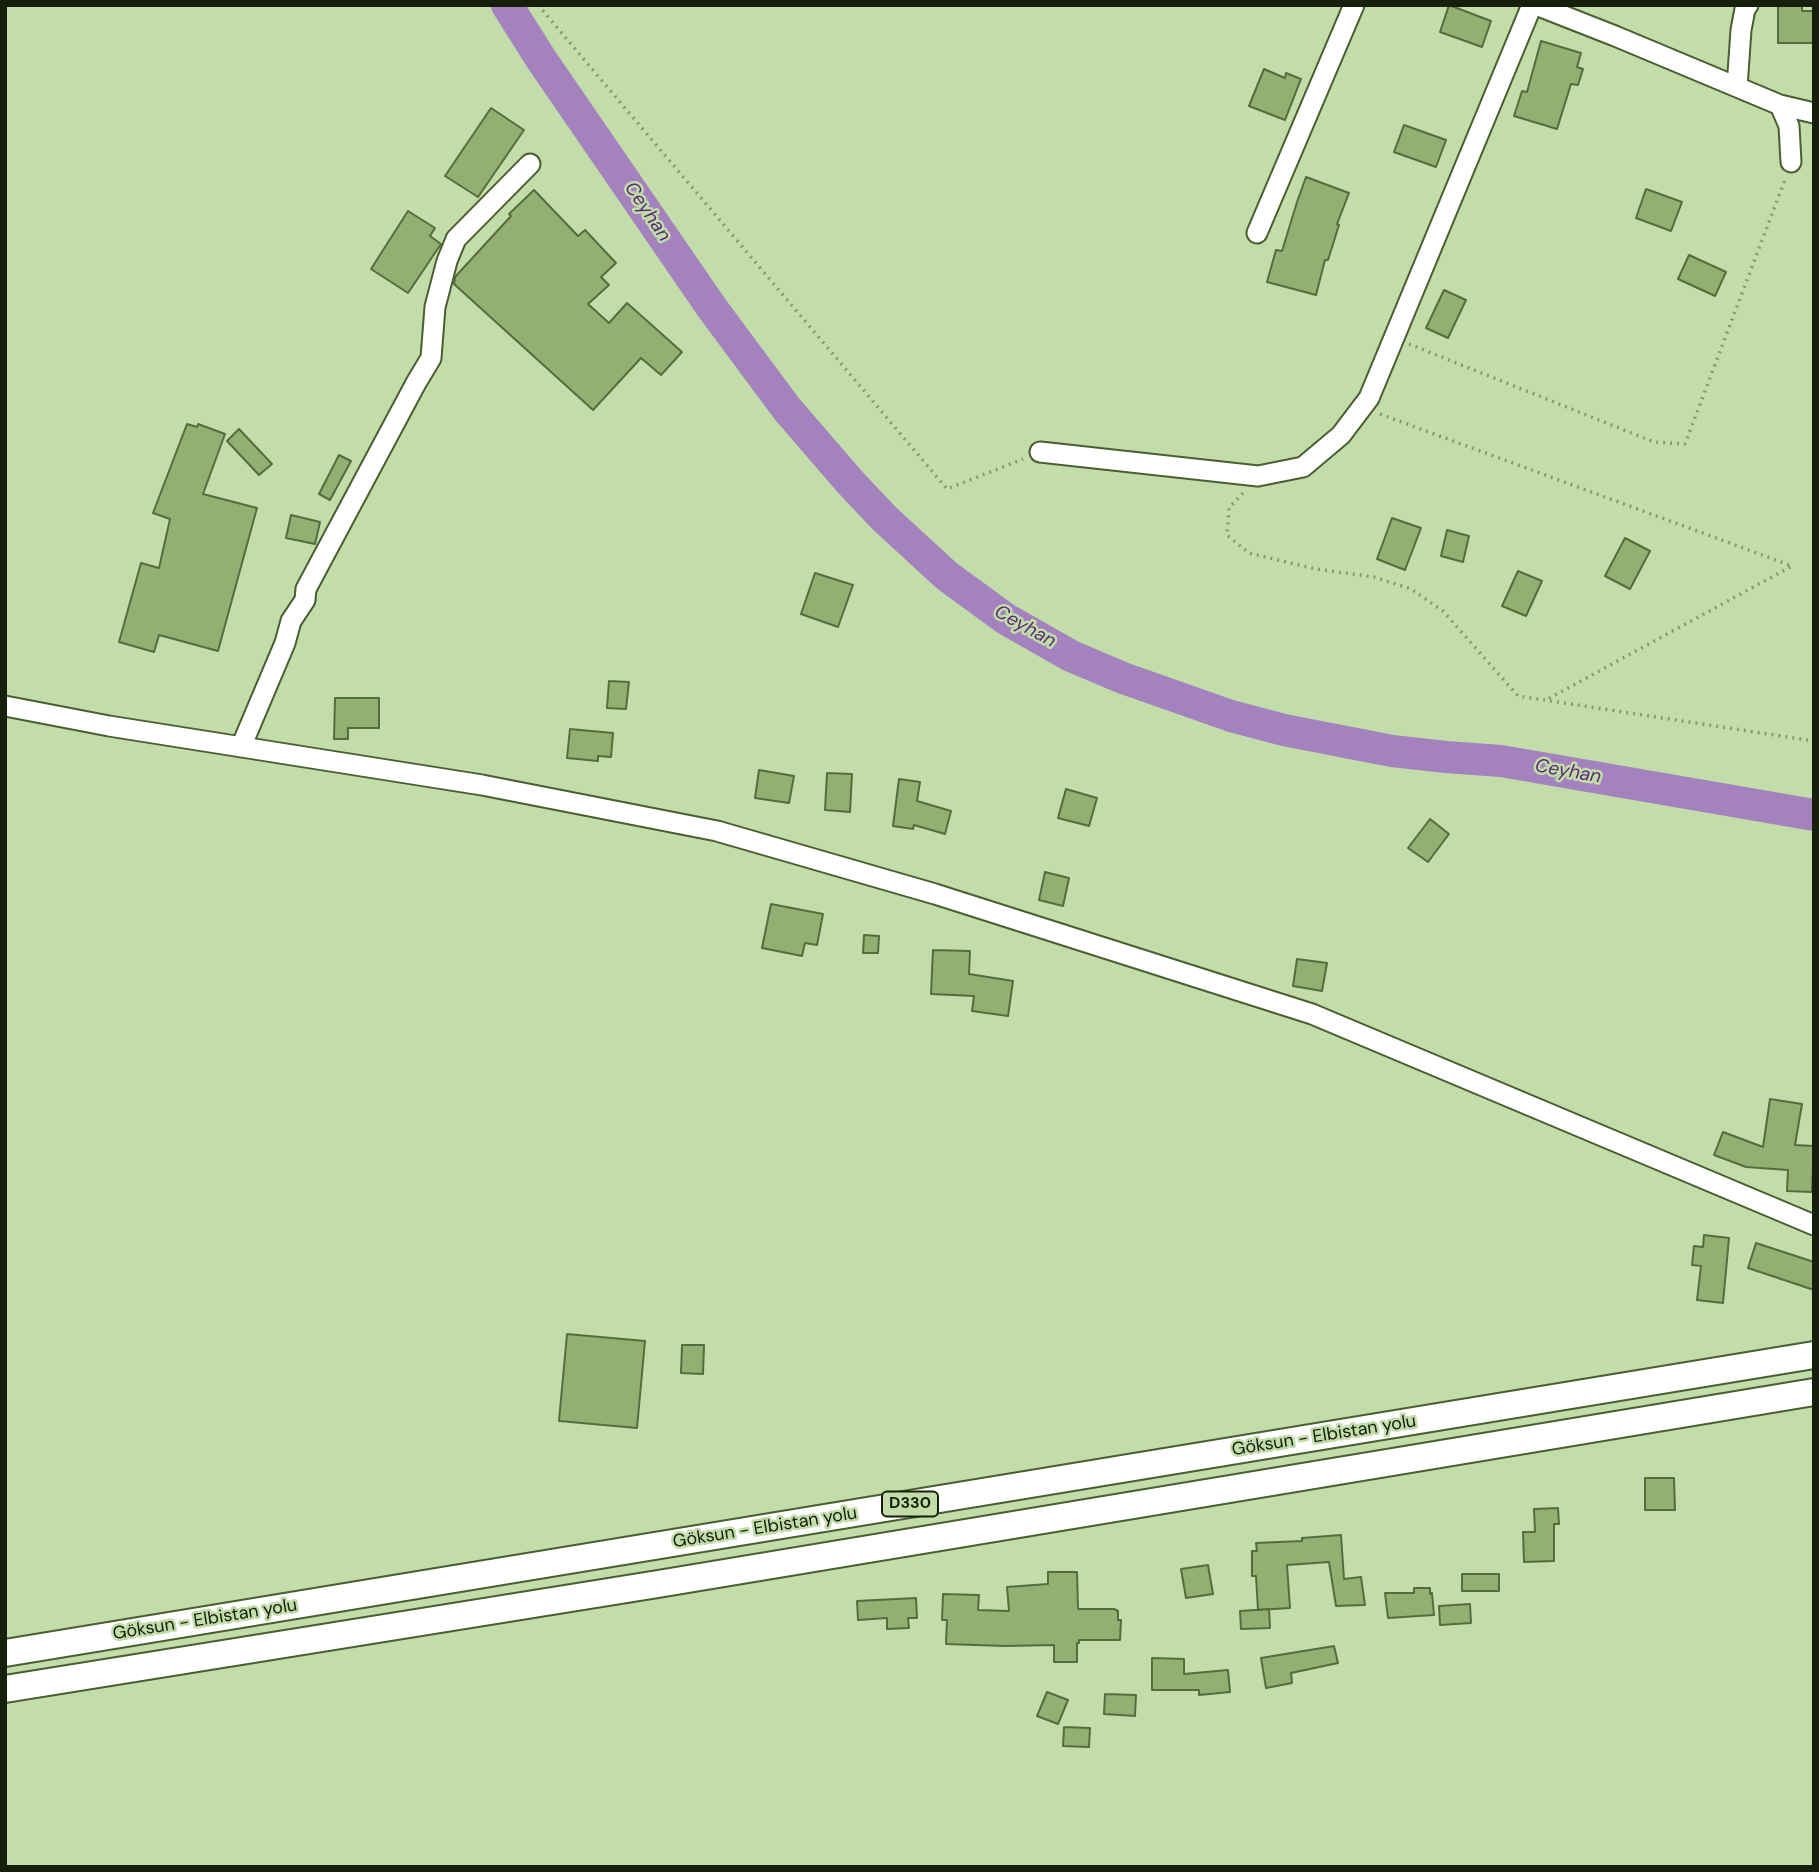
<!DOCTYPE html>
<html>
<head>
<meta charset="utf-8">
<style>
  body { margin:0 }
  #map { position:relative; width:1819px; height:1872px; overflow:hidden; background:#c3ddaa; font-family:"DM Sans",sans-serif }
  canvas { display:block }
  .frame { position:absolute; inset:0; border:7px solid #161f0c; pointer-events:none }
</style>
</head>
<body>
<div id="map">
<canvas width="1819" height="1872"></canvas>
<div class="frame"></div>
</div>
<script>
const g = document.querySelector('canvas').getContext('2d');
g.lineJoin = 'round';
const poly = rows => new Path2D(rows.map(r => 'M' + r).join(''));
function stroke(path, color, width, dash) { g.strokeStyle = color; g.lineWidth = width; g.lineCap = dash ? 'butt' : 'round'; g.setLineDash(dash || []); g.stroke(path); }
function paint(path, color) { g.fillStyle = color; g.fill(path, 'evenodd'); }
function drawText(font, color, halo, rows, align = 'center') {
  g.font = font + ' "DM Sans",sans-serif'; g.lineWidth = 5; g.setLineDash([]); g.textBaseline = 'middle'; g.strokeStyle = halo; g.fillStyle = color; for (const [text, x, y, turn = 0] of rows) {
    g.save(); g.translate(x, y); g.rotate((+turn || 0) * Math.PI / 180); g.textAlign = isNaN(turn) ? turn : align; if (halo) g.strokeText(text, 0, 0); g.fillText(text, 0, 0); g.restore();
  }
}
stroke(poly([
  [507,5,541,59,712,308,787,409,850,482,884,518,947,576,1006,619,1071,656,1123,678,1231,716,1284,730,1392,751,1446,757,1501,761,1814,815]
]), '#a382bd', 32);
const building = poly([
  [1449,5,1491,21,1482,47,1440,32,1449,5],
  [1778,5,1802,5,1802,11,1814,11,1814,43,1778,43,1778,5],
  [1541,41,1581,53,1577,67,1583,69,1578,85,1571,84,1557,129,1514,116,1522,91,1527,92,1541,41],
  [1264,69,1285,78,1286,73,1301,79,1285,120,1249,106,1264,69],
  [491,108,524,130,478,197,445,176,491,108],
  [1404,125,1446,140,1436,167,1394,152,1404,125],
  [1306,177,1349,193,1337,224,1339,225,1328,260,1325,260,1316,295,1267,282,1276,250,1282,251,1297,202,1306,177],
  [1646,189,1682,202,1671,231,1636,218,1646,189],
  [534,190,578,236,585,230,616,263,601,277,609,285,588,304,609,323,627,303,682,352,661,375,641,358,593,410,454,284,455,277,511,216,509,214,534,190],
  [408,211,435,228,430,236,441,244,408,293,371,269,408,211],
  [1689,255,1726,272,1715,296,1678,279,1689,255],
  [1444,290,1466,300,1448,338,1426,328,1444,290],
  [187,424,197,427,198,424,225,434,203,494,257,508,218,651,159,635,154,652,119,642,141,563,159,568,170,519,153,513,187,424],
  [239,429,272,464,259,475,227,441,239,429],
  [339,455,351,461,330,500,319,494,339,455],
  [291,515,320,522,315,544,286,538,291,515],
  [1392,518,1421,528,1405,570,1377,559,1392,518],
  [1447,530,1469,536,1463,562,1441,556,1447,530],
  [1625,538,1650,551,1630,589,1605,576,1625,538],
  [1518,571,1542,581,1526,616,1502,606,1518,571],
  [815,573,853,585,838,627,801,614,815,573],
  [609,681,629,682,626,709,607,708,609,681],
  [335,698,379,698,379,728,348,728,348,739,334,739,335,698],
  [570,729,613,733,611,757,598,756,598,761,567,758,570,729],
  [759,770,794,776,789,803,755,798,759,770],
  [827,773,852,774,850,812,825,810,827,773],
  [899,779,920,782,917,801,951,811,945,834,914,825,913,829,893,826,899,779],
  [1066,789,1097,798,1089,826,1058,818,1066,789],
  [1430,819,1449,834,1428,862,1408,848,1430,819],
  [1045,872,1069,878,1063,906,1039,900,1045,872],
  [771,904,823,914,817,945,805,943,802,956,762,948,771,904],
  [864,935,879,936,878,953,863,953,864,935],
  [933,950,970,951,969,974,1013,981,1008,1016,972,1011,974,996,931,994,933,950],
  [1297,959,1327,963,1322,991,1293,986,1297,959],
  [1770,1099,1802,1104,1795,1145,1814,1146,1812,1192,1787,1191,1788,1170,1746,1167,1714,1155,1723,1132,1763,1147,1770,1099],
  [1704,1235,1729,1238,1723,1303,1697,1300,1701,1266,1692,1265,1694,1246,1703,1247,1704,1235],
  [1756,1243,1814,1262,1814,1290,1748,1268,1756,1243],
  [567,1334,645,1341,637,1428,559,1421,567,1334],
  [682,1345,704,1345,703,1374,681,1373,682,1345],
  [1645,1478,1674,1478,1675,1510,1645,1510,1645,1478],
  [1558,1508,1559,1524,1554,1524,1554,1561,1524,1562,1523,1532,1535,1532,1534,1509,1558,1508],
  [1341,1535,1344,1579,1361,1577,1365,1605,1336,1606,1329,1562,1287,1565,1290,1608,1258,1610,1256,1576,1252,1576,1252,1551,1257,1551,1256,1543,1302,1541,1302,1538,1341,1535],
  [1208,1565,1213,1594,1186,1598,1181,1569,1208,1565],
  [1048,1572,1077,1572,1078,1609,1114,1609,1118,1611,1118,1620,1121,1620,1120,1640,1079,1640,1079,1643,1077,1643,1077,1662,1054,1662,1054,1645,1005,1646,946,1644,947,1620,942,1620,943,1594,979,1595,978,1610,1009,1611,1007,1587,1048,1584,1048,1572],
  [1462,1574,1499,1574,1499,1591,1462,1591,1462,1574],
  [1414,1588,1430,1588,1430,1594,1432,1593,1434,1615,1388,1618,1385,1593,1414,1593,1414,1588],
  [916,1598,917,1618,908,1618,909,1628,887,1629,887,1618,858,1620,857,1601,916,1598],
  [1470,1604,1471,1623,1440,1625,1439,1606,1470,1604],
  [1269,1609,1270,1628,1241,1629,1240,1611,1269,1609],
  [1334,1646,1338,1663,1291,1673,1292,1683,1266,1688,1261,1658,1334,1646],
  [1152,1658,1184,1659,1184,1674,1228,1670,1230,1692,1199,1695,1199,1690,1152,1690,1152,1658],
  [1047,1692,1068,1700,1058,1724,1037,1716,1047,1692],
  [1105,1694,1136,1695,1135,1716,1104,1714,1105,1694],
  [1064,1727,1090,1728,1089,1747,1063,1746,1064,1727]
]);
paint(building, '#91b071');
stroke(building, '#556c3d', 2);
const minor = poly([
  [1536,5,1615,36,1780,105,1789,126,1791,162],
  [1737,87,1741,30,1745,9,1748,5],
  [1780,105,1814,113],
  [1257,233,1354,5],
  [1040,452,1258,476,1303,467,1341,435,1369,398,1532,5],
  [5,706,109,726,482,785,717,831,935,894,1312,1014,1814,1225],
  [241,747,285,643,291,621,305,600,306,589,416,383,431,358,435,307,447,261,456,239,530,164]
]);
const highway = poly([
  [5,1653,1814,1355],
  [5,1689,658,1584,1814,1392]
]);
stroke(minor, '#495f31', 23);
stroke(highway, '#495f31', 30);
stroke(poly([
  [538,5,947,489,1023,459],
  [1409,344,1654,442,1685,444,1786,177],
  [1380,414,1792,566,1546,700],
  [1243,493,1229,508,1227,535,1249,553,1316,569,1374,577,1411,589,1443,611,1518,696,1814,741]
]), '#859972', 3.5, [2, 5]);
stroke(minor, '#fff', 19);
stroke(highway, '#fff', 26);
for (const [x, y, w] of [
  [910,1504,56]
]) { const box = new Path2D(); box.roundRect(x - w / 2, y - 12.5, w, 25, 5); g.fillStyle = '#c3ddaa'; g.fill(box); stroke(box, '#161f0c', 2); }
drawText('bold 16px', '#161f0c', null, [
  ["D330",910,1504]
]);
drawText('18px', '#161f0c', '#c3ddaa', [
  ["Göksun - Elbistan yolu",1324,1436,-9],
  ["Göksun - Elbistan yolu",765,1528,-9],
  ["Göksun - Elbistan yolu",205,1620,-9]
]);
drawText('italic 19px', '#582c75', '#c3ddaa', [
  ["Ceyhan",647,212,56],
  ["Ceyhan",1025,627,29],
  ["Ceyhan",1568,772,10]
]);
</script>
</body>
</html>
